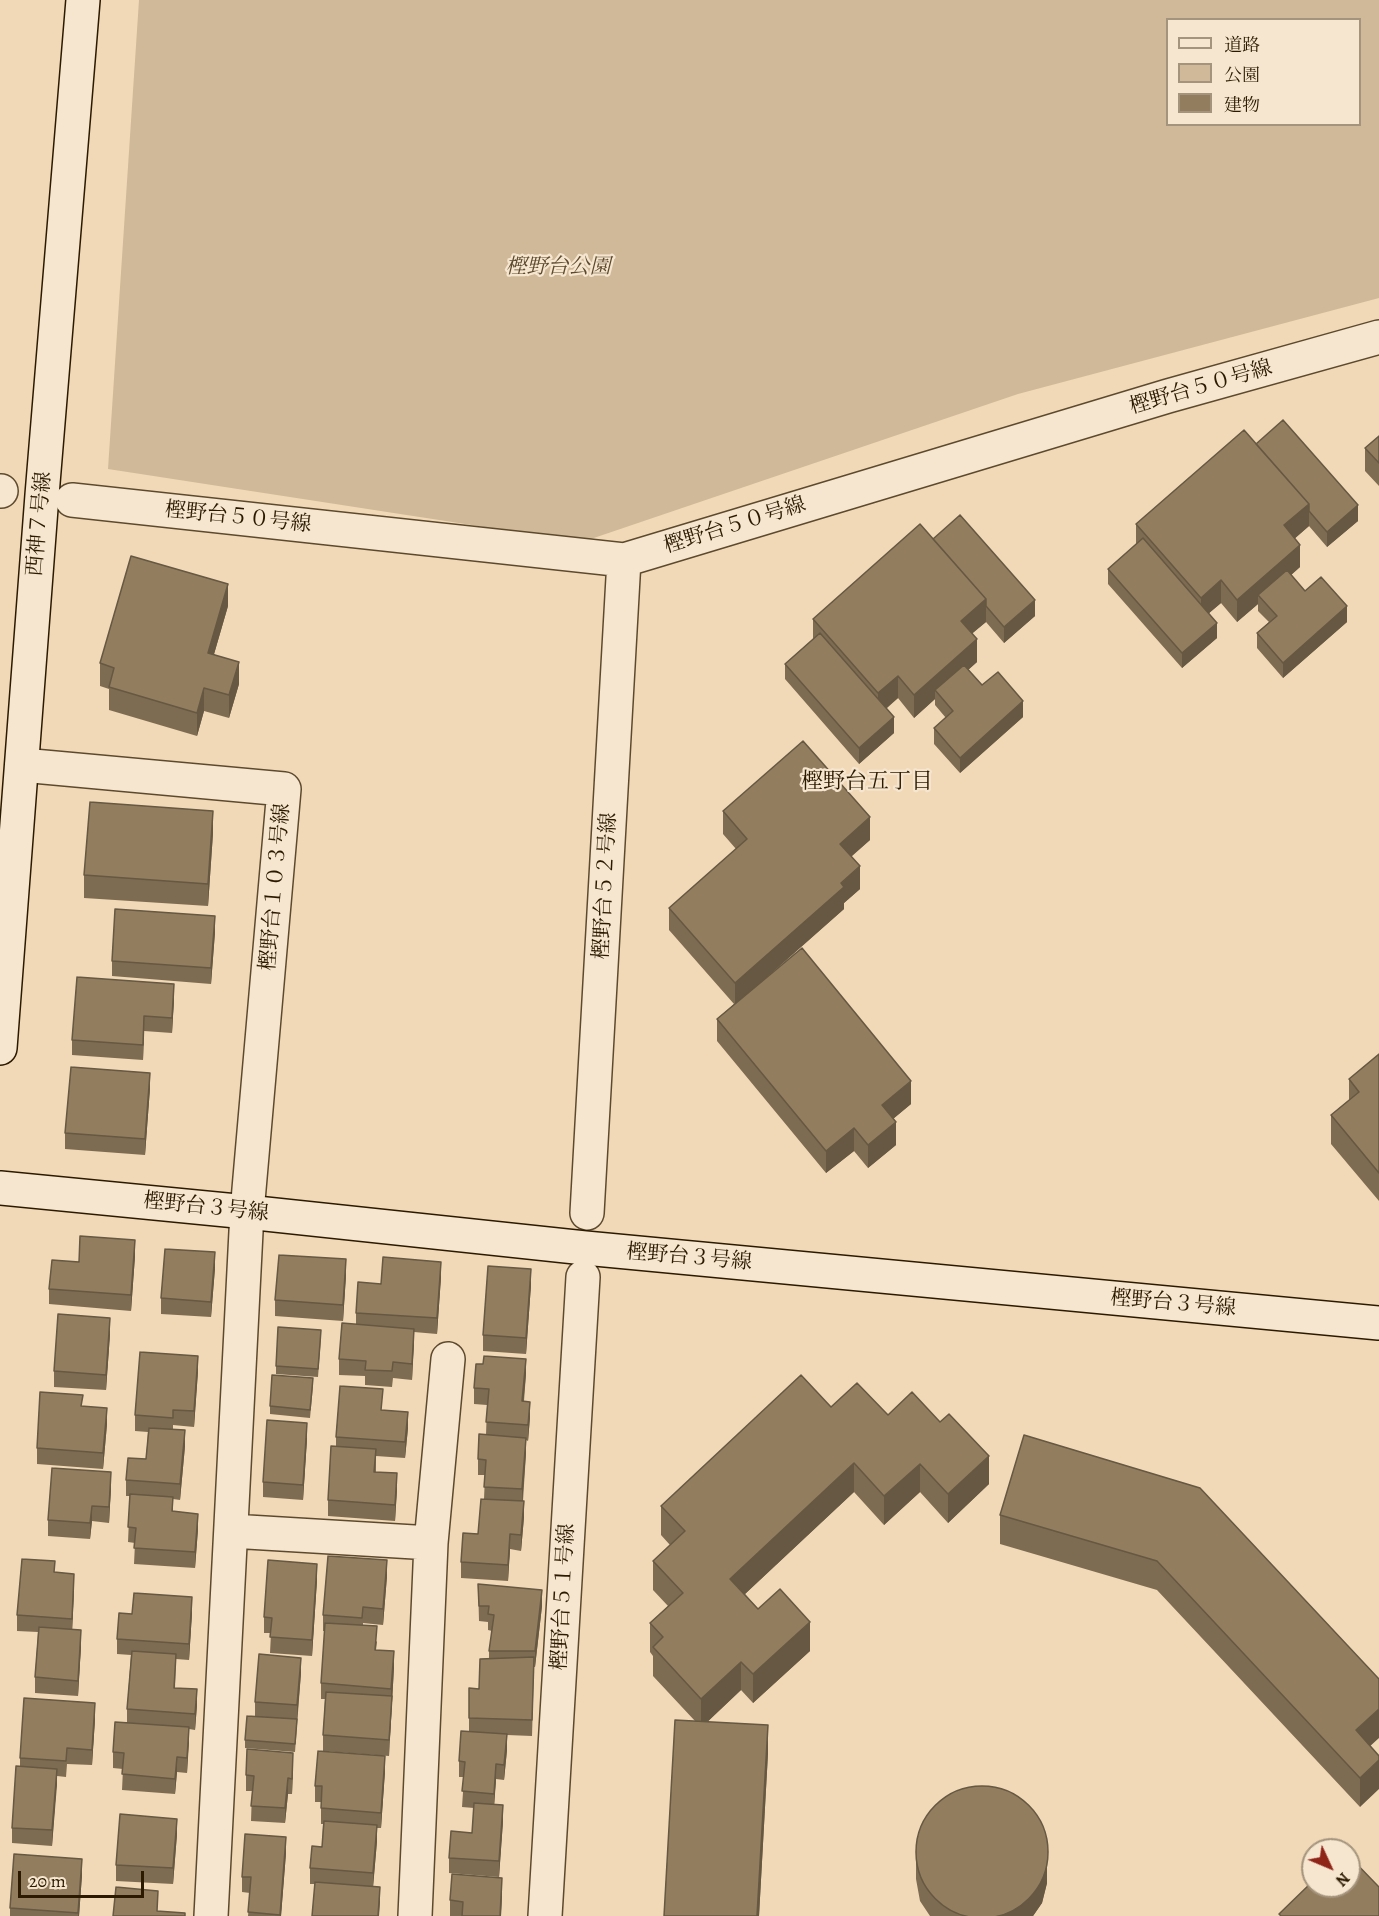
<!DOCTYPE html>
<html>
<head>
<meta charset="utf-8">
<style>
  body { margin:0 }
  #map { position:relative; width:1379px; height:1916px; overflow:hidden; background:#f1d9b7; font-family:Alegreya,"Noto Serif JP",serif }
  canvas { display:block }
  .legend { position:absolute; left:1166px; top:18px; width:195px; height:108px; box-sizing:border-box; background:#f6e6d0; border:2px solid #a5947d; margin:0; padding:8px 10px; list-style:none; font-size:18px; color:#2c1a00 }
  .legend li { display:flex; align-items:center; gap:12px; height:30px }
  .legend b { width:30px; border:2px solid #a5947d }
  .north { position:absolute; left:1301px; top:1838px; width:60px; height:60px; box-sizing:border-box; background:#f6e6d0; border:2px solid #a5947d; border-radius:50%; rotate:134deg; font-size:16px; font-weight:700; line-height:24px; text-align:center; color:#2c1a00 }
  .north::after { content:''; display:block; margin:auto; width:21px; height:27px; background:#8f2418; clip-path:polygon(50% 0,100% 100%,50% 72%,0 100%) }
  .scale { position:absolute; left:18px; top:1871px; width:126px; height:27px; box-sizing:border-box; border:3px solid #2c1a00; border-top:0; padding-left:8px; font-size:18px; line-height:21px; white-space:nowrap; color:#2c1a00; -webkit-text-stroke:4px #f6e6d0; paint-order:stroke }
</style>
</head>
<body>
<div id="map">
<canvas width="1379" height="1916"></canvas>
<ul class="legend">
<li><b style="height:8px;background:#f6e6d0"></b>道路</li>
<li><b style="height:16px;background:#d0b998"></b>公園</li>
<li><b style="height:16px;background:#927d5f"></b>建物</li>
</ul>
<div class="north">N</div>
<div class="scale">20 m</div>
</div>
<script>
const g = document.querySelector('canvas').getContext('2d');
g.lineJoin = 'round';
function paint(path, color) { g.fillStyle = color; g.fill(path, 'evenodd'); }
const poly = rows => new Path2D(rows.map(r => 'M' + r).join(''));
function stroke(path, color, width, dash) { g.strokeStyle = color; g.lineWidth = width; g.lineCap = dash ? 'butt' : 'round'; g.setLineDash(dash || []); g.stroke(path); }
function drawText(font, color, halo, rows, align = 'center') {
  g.font = font + ' Alegreya,"Noto Serif JP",serif'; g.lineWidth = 4.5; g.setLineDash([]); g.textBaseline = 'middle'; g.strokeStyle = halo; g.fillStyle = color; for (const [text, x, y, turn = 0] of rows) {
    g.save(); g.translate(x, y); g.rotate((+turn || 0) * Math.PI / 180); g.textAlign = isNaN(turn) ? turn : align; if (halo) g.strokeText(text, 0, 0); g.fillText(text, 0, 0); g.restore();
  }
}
paint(poly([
  [139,0,1379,0,1379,298,1018,394,582,542,108,469],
  [1168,20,1360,20,1360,124,1168,124]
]), '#d0b998');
const street = poly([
  [0,491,1,491],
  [72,500,624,560,1168,396,1379,337],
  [22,765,284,789,247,1212,211,1916],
  [587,1213,624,560],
  [231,1531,431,1543,415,1916],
  [431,1543,448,1359],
  [545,1916,583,1277]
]);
const secondary = poly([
  [0,1048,42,495,83,0],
  [0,1188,247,1212,585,1248,1379,1323]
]);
stroke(street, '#5d4a2e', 36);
stroke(secondary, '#2c1a00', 36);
stroke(street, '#f6e6d0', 33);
stroke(secondary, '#f6e6d0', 33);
paint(poly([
  [1379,436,1379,486,1365,471,1365,448],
  [1256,444,1358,521,1327,547,1309,526,1295,538,1300,567,1291,575,1305,591,1347,622,1283,678,1257,648,1257,633,1269,622,1258,611,1258,604,1237,622,1221,603,1209,613,1217,638,1182,668,1108,584,1108,569,1136,545,1136,524],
  [933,539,1035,616,1004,643,986,622,972,633,977,662,968,670,982,685,1023,717,960,773,934,744,934,728,946,718,935,705,935,699,914,718,898,698,886,709,894,733,859,764,785,679,785,664,813,639,813,619],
  [228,606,214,654,239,684,229,718,204,711,197,736,109,710,109,689,100,686,100,663],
  [723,811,870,840,851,857,860,889,844,903,844,909,764,980,911,1104,893,1119,896,1145,868,1168,854,1151,826,1173,717,1041,717,1019,734,1004,669,930,669,908,736,849,723,834],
  [213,833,208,906,84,898,84,875],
  [215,932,211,984,112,976,112,961],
  [174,999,172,1033,144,1031,143,1060,72,1055,72,1040],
  [1379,1054,1379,1201,1331,1144,1331,1115,1349,1100,1349,1079],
  [150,1088,145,1155,65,1149,65,1133],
  [135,1256,131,1311,49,1304,49,1289,79,1262],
  [215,1268,211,1317,161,1314,161,1298],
  [346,1275,343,1321,275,1316,275,1300],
  [441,1277,437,1334,414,1332,412,1380,393,1378,392,1387,365,1385,365,1376,339,1375,339,1359,356,1324,356,1313,381,1284],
  [531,1285,526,1354,483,1351,483,1335],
  [110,1334,106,1390,54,1387,54,1371],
  [321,1338,318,1377,276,1374,276,1366],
  [198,1371,194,1427,173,1425,173,1430,185,1446,180,1500,173,1499,173,1511,198,1529,195,1568,134,1564,135,1543,128,1542,130,1496,126,1496,126,1480,146,1459,148,1432,135,1431,135,1415],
  [526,1374,524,1401,530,1417,528,1441,526,1440,526,1453,523,1501,524,1517,521,1551,510,1549,508,1581,461,1578,461,1562,478,1534,484,1499,485,1475,478,1475,478,1459,486,1435,487,1405,474,1404,474,1388],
  [313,1386,310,1418,270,1414,270,1406],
  [83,1406,107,1424,103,1469,37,1464,37,1448],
  [831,1407,888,1415,989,1484,948,1523,920,1492,884,1525,854,1492,745,1594,758,1609,810,1651,753,1703,741,1690,708,1721,768,1753,759,1916,664,1916,695,1721,653,1676,653,1656,650,1652,650,1623,668,1606,653,1590,653,1561,670,1545,661,1535,661,1506],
  [382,1410,408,1428,405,1458,376,1456,376,1472,397,1489,395,1521,328,1516,328,1500,336,1446,336,1437],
  [307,1439,303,1500,263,1497,263,1482],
  [111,1487,109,1523,92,1521,90,1539,48,1536,48,1520],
  [1200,1488,1370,1746,1360,1807,1157,1590,1000,1544,1000,1515],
  [55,1572,74,1589,72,1629,81,1646,78,1696,35,1693,35,1677,38,1632,17,1631,17,1615],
  [387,1576,383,1625,363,1623,363,1625,377,1642,376,1650,394,1667,389,1756,323,1751,323,1735,325,1699,321,1699,321,1683,325,1631,323,1631,323,1615],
  [317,1580,312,1656,270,1653,271,1633,264,1633,264,1617],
  [478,1584,542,1606,535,1667,534,1667,532,1736,507,1735,507,1750,504,1780,496,1779,494,1804,503,1821,499,1877,449,1873,449,1858,472,1833,474,1808,462,1807,464,1777,459,1777,459,1761,469,1732,469,1688,479,1689,489,1659,489,1651,492,1631,488,1630,488,1622,479,1621],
  [192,1613,189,1660,176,1659,175,1688,197,1705,195,1730,189,1729,187,1773,177,1772,175,1794,122,1790,123,1769,113,1768,113,1752,127,1723,127,1709,131,1655,117,1654,117,1639,132,1614],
  [301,1673,295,1752,245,1748,245,1740,255,1716,255,1702],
  [95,1719,92,1765,67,1764,66,1777,57,1776,52,1846,12,1843,12,1828,20,1766,20,1758],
  [293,1768,292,1794,288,1794,285,1823,251,1821,252,1791,246,1791,246,1775],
  [385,1771,381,1828,377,1828,377,1841,373,1886,380,1902,315,1884,310,1884,310,1868,322,1847,323,1824,321,1824,321,1802,315,1802,315,1786],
  [177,1834,173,1884,116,1881,116,1865],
  [286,1853,281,1916,248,1916,250,1893,242,1892,242,1877],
  [916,1857,1047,1883,1042,1903,1033,1916,930,1916,920,1901,916,1879],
  [82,1875,79,1916,10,1916,10,1908],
  [502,1893,501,1916,450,1916,450,1900]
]), '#7e6c52');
paint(poly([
  [1309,504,1309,526,1284,548,1284,525],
  [1358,505,1358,521,1327,547,1327,532],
  [1300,545,1300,567,1263,600,1258,595,1258,604,1237,622,1237,600],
  [1221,580,1221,603,1201,620,1201,598],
  [228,584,228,606,208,675,208,653],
  [986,599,986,622,961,643,961,621],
  [1035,600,1035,616,1004,643,1004,627],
  [1347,606,1347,622,1283,678,1283,663],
  [1217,623,1217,638,1182,668,1182,653],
  [977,639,977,662,940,695,935,690,935,699,914,718,914,695],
  [239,662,239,684,229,718,229,695],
  [898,676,898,698,878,715,878,693],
  [204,688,204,711,197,736,197,713],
  [1023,701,1023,717,960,773,960,758],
  [894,717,894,733,859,764,859,748],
  [213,811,213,833,208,906,208,884],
  [870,817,870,840,840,866,840,844],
  [860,866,860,889,844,903,844,909,735,1005,735,983],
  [215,916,215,932,211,984,211,968],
  [174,984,174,999,172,1033,172,1018],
  [144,1016,144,1031,143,1060,143,1045],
  [150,1073,150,1088,145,1155,145,1139],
  [911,1081,911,1104,882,1128,882,1105],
  [896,1122,896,1145,868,1168,868,1145],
  [854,1128,854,1151,826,1173,826,1151],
  [135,1240,135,1256,131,1311,131,1295],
  [215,1252,215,1268,211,1317,211,1302],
  [346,1259,346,1275,343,1321,343,1305],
  [441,1262,441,1277,437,1334,437,1318],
  [531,1269,531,1285,526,1354,526,1338],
  [110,1318,110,1334,106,1390,106,1375],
  [414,1329,414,1344,412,1380,412,1364],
  [198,1356,198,1371,194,1427,194,1411],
  [526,1359,526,1374,522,1416,522,1401],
  [530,1402,530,1417,528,1441,528,1425],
  [107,1408,107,1424,103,1469,103,1453],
  [408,1412,408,1428,405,1458,405,1442],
  [307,1423,307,1439,303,1500,303,1485],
  [185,1430,185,1446,180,1500,180,1484],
  [526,1438,526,1453,522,1505,522,1489],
  [989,1456,989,1484,948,1523,948,1494],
  [854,1463,854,1492,730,1608,730,1579],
  [920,1464,920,1492,884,1525,884,1496],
  [111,1472,111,1487,109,1523,109,1507],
  [397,1473,397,1489,395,1521,395,1505],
  [524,1501,524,1517,521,1551,521,1535],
  [92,1506,92,1521,90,1539,90,1523],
  [198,1514,198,1529,195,1568,195,1552],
  [510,1534,510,1549,508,1581,508,1565],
  [387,1560,387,1576,383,1625,383,1609],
  [317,1564,317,1580,312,1656,312,1640],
  [74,1574,74,1589,72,1635,72,1619],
  [542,1590,542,1606,535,1667,535,1651],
  [192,1597,192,1613,189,1660,189,1644],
  [810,1622,810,1651,753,1703,753,1674],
  [81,1630,81,1646,78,1696,78,1681],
  [394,1651,394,1667,389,1756,391,1689],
  [301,1658,301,1673,297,1720,297,1705],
  [741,1662,741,1690,701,1728,701,1699],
  [197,1689,197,1705,195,1730,195,1714],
  [95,1703,95,1719,92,1765,92,1750],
  [1379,1709,1379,1738,1356,1759,1356,1730],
  [768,1725,768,1753,759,1916,757,1916],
  [189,1727,189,1743,187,1773,187,1758],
  [507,1734,507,1750,504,1780,504,1765],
  [293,1753,293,1768,292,1794,292,1779],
  [385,1756,385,1771,381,1828,381,1813],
  [177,1757,177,1772,175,1794,175,1779],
  [1379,1760,1379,1789,1360,1807,1360,1778],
  [496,1764,496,1779,494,1809,494,1794],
  [57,1769,57,1785,52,1846,52,1830],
  [288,1778,288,1794,285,1823,285,1808],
  [503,1805,503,1821,499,1877,499,1861],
  [177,1819,177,1834,173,1884,173,1868],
  [377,1825,377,1841,373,1888,373,1873],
  [286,1837,286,1853,281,1916,280,1916],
  [82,1859,82,1875,79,1916,78,1916],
  [1047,1860,1047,1883,1042,1903,1033,1916,999,1916],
  [502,1878,502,1893,501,1916,500,1916],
  [380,1887,380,1902,379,1916,378,1916]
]), '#665842');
const building = poly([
  [1283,420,1358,505,1327,532,1309,511,1309,504,1256,444,1283,420],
  [1244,430,1309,504,1284,525,1300,545,1237,600,1221,580,1201,598,1136,524,1244,430],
  [1379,436,1379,463,1365,448,1379,436],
  [960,515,1035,600,1004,627,986,606,986,599,933,539,960,515],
  [920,524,986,599,961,621,977,639,914,695,898,676,878,693,813,619,920,524],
  [1143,538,1217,623,1182,653,1108,569,1143,538],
  [131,556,228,584,208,653,239,662,229,695,204,688,197,713,109,687,114,668,100,663,131,556],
  [1287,570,1305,591,1321,577,1347,606,1283,663,1257,633,1277,616,1258,595,1287,570],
  [820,633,894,717,859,748,785,664,820,633],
  [964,665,982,685,998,672,1023,701,960,758,934,728,953,711,935,690,964,665],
  [803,741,870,817,840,844,860,866,841,883,844,887,735,983,669,908,747,839,723,811,803,741],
  [90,802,213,811,208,884,84,875,90,802],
  [115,909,215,916,211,968,112,961,115,909],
  [802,948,911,1081,882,1105,896,1122,868,1145,854,1128,826,1151,717,1019,802,948],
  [77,977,174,984,172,1018,144,1016,143,1045,72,1040,77,977],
  [1379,1054,1379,1173,1331,1115,1359,1092,1349,1079,1379,1054],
  [71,1067,150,1073,145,1139,65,1133,71,1067],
  [80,1236,135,1240,131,1295,49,1289,52,1260,79,1262,80,1236],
  [165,1249,215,1252,211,1302,161,1298,165,1249],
  [279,1255,346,1259,343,1305,275,1300,279,1255],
  [383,1257,441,1262,437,1318,356,1313,358,1282,381,1284,383,1257],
  [488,1266,531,1269,526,1338,483,1335,488,1266],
  [58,1314,110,1318,106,1375,54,1371,58,1314],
  [342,1323,414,1329,412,1364,393,1362,392,1371,365,1370,366,1361,339,1359,342,1323],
  [278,1327,321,1330,318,1369,276,1366,278,1327],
  [140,1352,198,1356,194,1411,173,1410,173,1418,135,1415,140,1352],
  [484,1356,526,1359,522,1401,530,1402,528,1425,486,1422,489,1389,474,1388,476,1364,483,1364,484,1356],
  [272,1375,313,1378,310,1410,270,1406,272,1375],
  [801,1375,831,1407,857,1383,888,1415,912,1392,940,1422,949,1414,989,1456,948,1494,920,1464,884,1496,854,1463,730,1579,758,1609,780,1589,810,1622,753,1674,741,1662,701,1699,653,1647,663,1637,650,1623,683,1593,653,1561,685,1531,661,1506,801,1375],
  [340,1386,383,1389,381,1410,408,1412,405,1442,336,1437,340,1386],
  [40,1392,83,1395,81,1406,107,1408,103,1453,37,1448,40,1392],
  [267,1420,307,1423,303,1485,263,1482,267,1420],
  [149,1428,185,1430,180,1484,126,1480,128,1458,146,1459,149,1428],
  [479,1434,526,1438,522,1489,484,1487,486,1460,478,1459,479,1434],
  [1024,1435,1200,1488,1379,1679,1379,1709,1356,1730,1379,1756,1379,1760,1360,1778,1157,1561,1000,1515,1024,1435],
  [331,1446,376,1449,374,1472,397,1473,395,1505,328,1500,331,1446],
  [52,1468,111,1472,109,1507,92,1506,90,1523,48,1520,52,1468],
  [130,1494,173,1497,172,1511,198,1514,195,1552,134,1548,136,1528,128,1527,130,1494],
  [481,1499,524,1501,521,1535,510,1534,508,1565,461,1562,463,1533,478,1534,481,1499],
  [328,1556,387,1560,383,1609,363,1607,362,1618,323,1615,328,1556],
  [22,1559,55,1561,54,1572,74,1574,72,1619,17,1615,22,1559],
  [268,1560,317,1564,312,1640,270,1637,272,1618,264,1617,268,1560],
  [478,1584,542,1590,535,1651,489,1651,494,1615,488,1614,489,1606,479,1606,478,1584],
  [134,1593,192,1597,189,1644,117,1639,119,1613,132,1614,134,1593],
  [325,1623,377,1626,375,1650,394,1651,391,1689,321,1683,325,1623],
  [39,1627,81,1630,78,1681,35,1677,39,1627],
  [132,1651,176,1654,174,1688,197,1689,195,1714,127,1709,132,1651],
  [259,1654,301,1658,297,1705,255,1702,259,1654],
  [534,1657,532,1720,469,1718,469,1688,479,1689,480,1659,534,1657],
  [326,1692,392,1696,389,1740,323,1735,326,1692],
  [24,1698,95,1703,92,1750,67,1748,66,1761,20,1758,24,1698],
  [247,1716,297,1719,295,1744,245,1740,247,1716],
  [675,1720,768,1725,757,1916,664,1916,675,1720],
  [115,1722,189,1727,187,1758,177,1757,175,1779,122,1774,124,1753,113,1752,115,1722],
  [461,1731,507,1734,504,1765,496,1764,494,1794,462,1791,465,1762,459,1761,461,1731],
  [247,1749,293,1753,292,1779,288,1778,285,1808,251,1806,254,1776,246,1775,247,1749],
  [318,1751,385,1756,381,1813,321,1808,322,1786,315,1786,318,1751],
  [16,1766,57,1769,52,1830,12,1828,16,1766],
  '916 1852a66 66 0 1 1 132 0a66 66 0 1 1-132 0Z',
  [474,1803,503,1805,499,1861,449,1858,451,1831,472,1833,474,1803],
  [120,1814,177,1819,173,1868,116,1865,120,1814],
  [324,1821,377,1825,373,1873,310,1868,312,1846,322,1847,324,1821],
  [245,1834,286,1837,280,1915,248,1912,251,1877,242,1877,245,1834],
  [14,1854,82,1859,78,1913,10,1908,14,1854],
  [1349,1856,1379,1887,1379,1916,1281,1916,1279,1914,1313,1881,1313,1886,1349,1886,1349,1856],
  [452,1874,502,1878,500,1916,462,1916,463,1902,450,1900,452,1874],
  [315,1882,380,1887,378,1916,312,1916,315,1882],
  [116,1887,158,1891,157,1911,185,1913,185,1916,113,1916,116,1887]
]);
paint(building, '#927d5f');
stroke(building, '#665842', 1.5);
drawText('italic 21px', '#5d4a2e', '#f6e6d0', [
  ["樫野台公園",558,268]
]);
drawText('21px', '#2c1a00', '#f6e6d0', [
  ["樫野台５０号線",1201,388,-16],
  ["樫野台５０号線",238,518,6],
  ["西神７号線",40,524,-85],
  ["樫野台５０号線",735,526,-17],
  ["樫野台５２号線",606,886,-87],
  ["樫野台１０３号線",276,887,-85],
  ["樫野台３号線",206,1208,6],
  ["樫野台３号線",689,1258,5],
  ["樫野台３号線",1173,1304,5],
  ["樫野台５１号線",564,1597,-87]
]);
drawText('22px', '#2c1a00', '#f6e6d0', [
  ["樫野台五丁目",867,783]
]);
</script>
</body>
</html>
